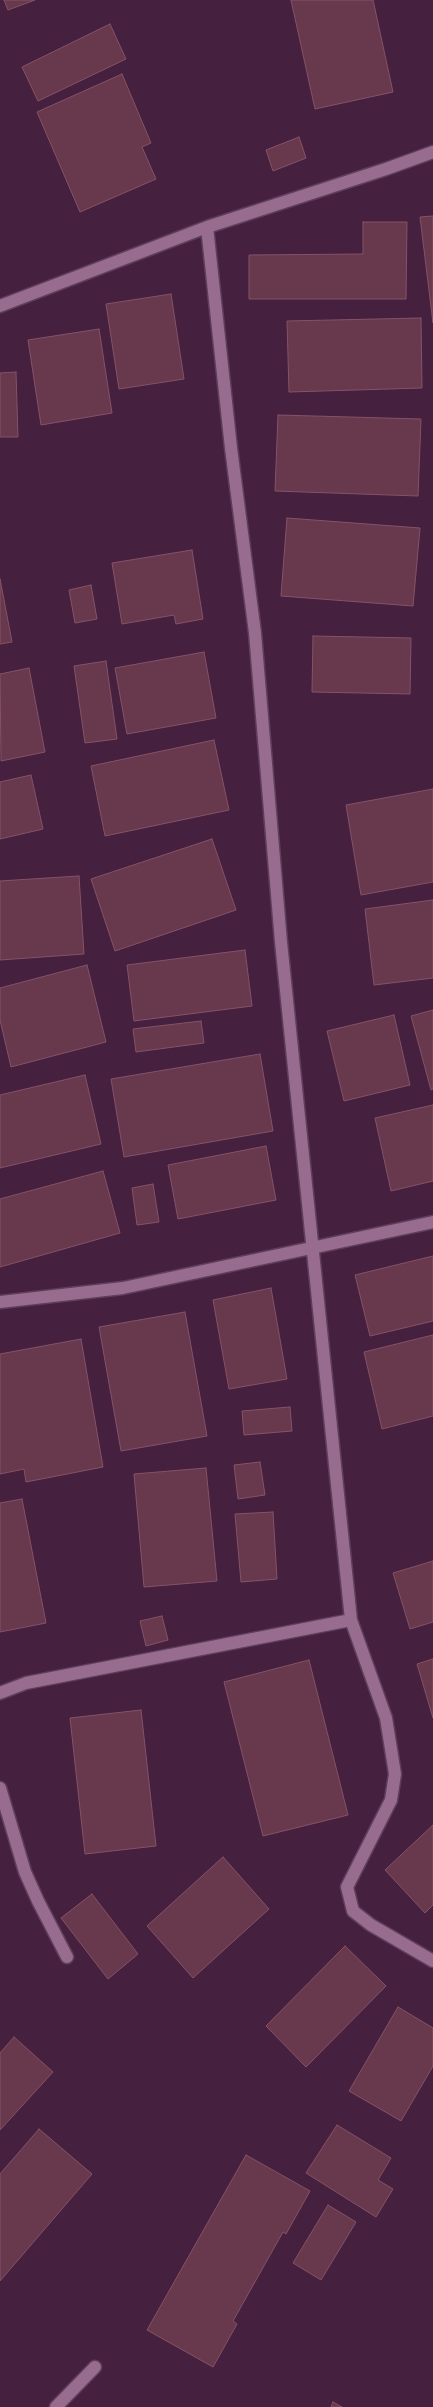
<!DOCTYPE html>
<html>
<head>
<meta charset="utf-8">
<style>
  body { margin:0 }
  canvas { display:block; background:#45203f }
</style>
</head>
<body>
<canvas width="433" height="2407"></canvas>
<script>
const g = document.querySelector('canvas').getContext('2d');
g.lineJoin = 'round';
function paint(path, color) { g.fillStyle = color; g.fill(path, 'evenodd'); }
const poly = rows => new Path2D(rows.map(r => 'M' + r).join(''));
function stroke(path, color, width, dash) { g.strokeStyle = color; g.lineWidth = width; g.lineCap = dash ? 'butt' : 'round'; g.setLineDash(dash || []); g.stroke(path); }
const building = poly([
  [4,0,35,0,8,10,4,0],
  [291,0,373,0,393,92,315,109,291,0],
  [110,24,126,59,38,101,22,67,110,24],
  [122,74,151,143,142,147,156,179,80,212,37,112,122,74],
  [299,137,306,158,273,171,266,150,299,137],
  [433,216,433,323,420,217,433,216],
  [363,222,407,222,406,299,249,299,249,255,363,254,363,222],
  [171,294,184,379,119,389,106,304,171,294],
  [421,318,422,388,289,392,287,321,421,318],
  [99,329,112,413,41,425,28,340,99,329],
  [16,372,18,437,0,437,0,373,16,372],
  [278,415,421,419,418,496,275,491,278,415],
  [287,518,420,528,413,606,281,596,287,518],
  [192,550,203,619,176,624,174,615,122,624,112,563,192,550],
  [0,579,12,642,0,644,0,579],
  [91,585,97,619,75,623,69,590,91,585],
  [313,636,411,638,410,694,312,692,313,636],
  [204,652,216,718,127,734,115,668,204,652],
  [106,661,117,739,85,743,74,666,106,661],
  [29,668,45,752,1,761,0,674,29,668],
  [214,740,229,810,105,836,91,766,214,740],
  [31,775,43,829,0,839,0,782,31,775],
  [433,789,433,882,361,895,346,805,433,789],
  [212,839,236,910,115,951,91,879,212,839],
  [79,876,84,954,0,960,0,881,79,876],
  [433,900,433,978,374,985,365,909,433,900],
  [245,950,252,1006,134,1021,127,965,245,950],
  [87,965,106,1042,11,1067,0,1020,0,988,87,965],
  [433,1010,433,1089,431,1090,411,1016,433,1010],
  [394,1015,410,1085,344,1101,327,1031,394,1015],
  [201,1021,204,1043,136,1052,133,1029,201,1021],
  [260,1054,273,1131,124,1157,111,1079,260,1054],
  [85,1075,101,1144,0,1168,0,1095,85,1075],
  [433,1105,433,1181,391,1191,375,1118,433,1105],
  [266,1146,276,1200,178,1219,168,1165,266,1146],
  [103,1171,120,1233,0,1267,0,1199,103,1171],
  [153,1184,159,1222,137,1225,132,1188,153,1184],
  [433,1256,433,1321,370,1336,355,1275,433,1256],
  [271,1288,287,1379,229,1389,213,1300,271,1288],
  [185,1312,207,1436,121,1451,99,1327,185,1312],
  [433,1335,433,1416,382,1429,364,1352,433,1335],
  [81,1339,103,1467,26,1482,24,1469,0,1474,0,1354,81,1339],
  [290,1407,292,1431,244,1435,242,1411,290,1407],
  [260,1462,265,1495,238,1499,234,1465,260,1462],
  [206,1468,217,1581,144,1587,134,1474,206,1468],
  [22,1499,46,1623,0,1632,0,1503,22,1499],
  [273,1512,277,1579,241,1582,235,1514,273,1512],
  [433,1561,433,1622,410,1629,393,1573,433,1561],
  [162,1616,168,1640,146,1646,140,1621,162,1616],
  [433,1659,433,1718,417,1664,433,1659],
  [309,1660,348,1815,263,1836,224,1682,309,1660],
  [141,1710,156,1846,85,1854,70,1718,141,1710],
  [433,1825,433,1905,425,1913,385,1870,433,1825],
  [223,1857,269,1909,193,1978,147,1926,223,1857],
  [92,1894,138,1954,108,1979,61,1918,92,1894],
  [345,1946,386,1986,306,2067,266,2026,345,1946],
  [398,2007,433,2028,433,2066,401,2121,349,2091,398,2007],
  [14,2037,53,2072,0,2130,0,2053,14,2037],
  [337,2125,391,2158,378,2180,393,2189,376,2217,306,2173,337,2125],
  [39,2129,92,2174,0,2281,0,2174,39,2129],
  [246,2155,310,2191,286,2234,283,2232,233,2321,237,2324,213,2367,147,2330,246,2155],
  [328,2205,356,2222,321,2280,293,2263,328,2205],
  [333,2402,342,2407,331,2407,333,2402]
]);
paint(building, '#68384c');
stroke(building, '#855268', 1);
const lane = poly([
  [0,1788,25,1872,38,1901,67,1957]
]);
const street = poly([
  [207,227,231,448,255,633,281,942,351,1620,386,1718,395,1774,391,1800,347,1887,353,1911,371,1925,433,1961],
  [0,306,207,227,386,169,433,152],
  [0,1302,123,1288,433,1222],
  [0,1693,26,1683,351,1620],
  [56,2407,95,2367]
]);
stroke(lane, '#5e3e59', 15);
stroke(street, '#5e3e59', 15);
stroke(lane, '#976c8f', 12);
stroke(street, '#976c8f', 12);
</script>
</body>
</html>
